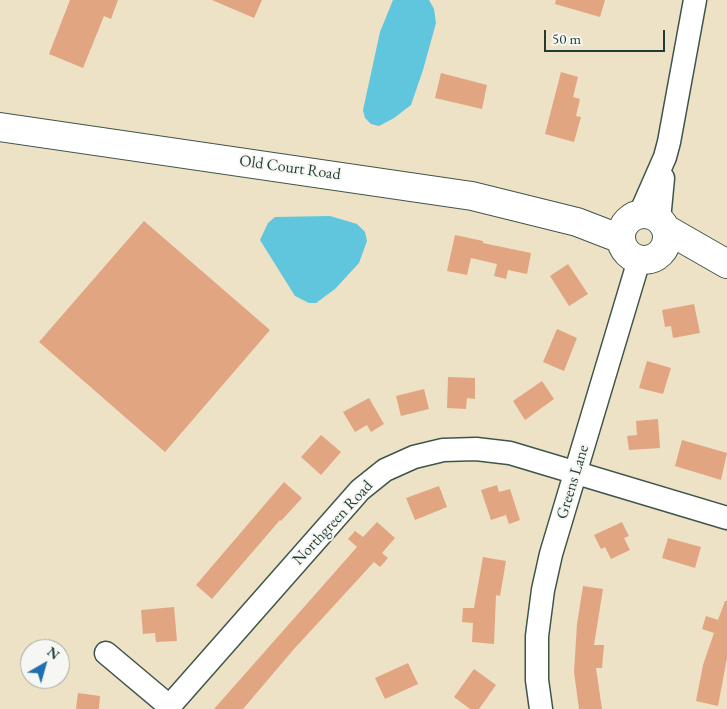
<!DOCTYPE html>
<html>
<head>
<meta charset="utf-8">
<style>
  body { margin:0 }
  #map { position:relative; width:727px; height:709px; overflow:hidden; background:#ede2c5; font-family:"EB Garamond",serif }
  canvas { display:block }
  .north { position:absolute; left:20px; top:639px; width:50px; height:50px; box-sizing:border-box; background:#f6f6f2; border:1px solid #a0aca6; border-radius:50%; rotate:38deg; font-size:14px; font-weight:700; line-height:20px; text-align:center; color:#1f3d34 }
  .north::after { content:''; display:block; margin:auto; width:18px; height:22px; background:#1f6fb2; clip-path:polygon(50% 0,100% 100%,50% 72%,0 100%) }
  .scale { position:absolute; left:544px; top:30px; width:121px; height:22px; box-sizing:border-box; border:2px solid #1f3d34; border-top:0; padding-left:6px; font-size:15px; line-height:18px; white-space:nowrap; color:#1f3d34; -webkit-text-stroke:4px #f6f6f2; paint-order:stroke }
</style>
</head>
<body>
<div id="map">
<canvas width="727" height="709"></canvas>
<div class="north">N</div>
<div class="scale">50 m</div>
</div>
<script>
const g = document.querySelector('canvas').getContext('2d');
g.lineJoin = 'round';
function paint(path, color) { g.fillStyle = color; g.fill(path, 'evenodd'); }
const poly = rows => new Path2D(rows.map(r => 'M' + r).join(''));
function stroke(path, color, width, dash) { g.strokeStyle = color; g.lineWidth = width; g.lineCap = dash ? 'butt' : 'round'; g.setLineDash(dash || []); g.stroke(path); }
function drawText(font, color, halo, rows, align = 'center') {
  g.font = font + ' "EB Garamond",serif'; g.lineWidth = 4; g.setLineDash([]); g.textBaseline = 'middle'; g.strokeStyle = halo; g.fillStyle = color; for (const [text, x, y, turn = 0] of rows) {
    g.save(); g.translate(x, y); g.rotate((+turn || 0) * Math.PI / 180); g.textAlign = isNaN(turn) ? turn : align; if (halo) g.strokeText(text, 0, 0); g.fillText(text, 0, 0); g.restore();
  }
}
paint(poly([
  [393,0,429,0,434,9,436,23,423,70,411,105,394,118,379,126,371,124,365,118,363,110,380,32],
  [330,216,357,224,365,232,367,241,359,263,335,289,316,303,309,303,295,296,260,240,268,223,275,217]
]), '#5fc6dd');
paint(poly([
  [70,0,118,0,111,19,104,16,83,68,49,54],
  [212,0,262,0,254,18],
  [556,0,605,0,600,17,555,4],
  [561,72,578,77,573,97,580,99,576,116,581,117,574,142,545,134],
  [441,73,487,85,482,109,435,98],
  [144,221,270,330,165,452,39,342],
  [455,235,483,241,483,243,531,253,527,274,508,270,506,279,494,276,497,264,471,258,467,275,447,271],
  [568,264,588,294,569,306,550,276],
  [694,304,700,333,673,338,671,326,665,327,662,310],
  [557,329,577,338,564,371,543,362],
  [647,361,671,368,663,394,639,388],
  [448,377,475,378,475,399,467,398,466,409,447,408],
  [542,381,554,399,525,420,513,401],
  [424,389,429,409,401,416,396,396],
  [369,398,384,424,371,432,367,425,355,432,343,412],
  [658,419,660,448,629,450,627,436,637,435,636,421],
  [321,435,341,452,321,475,301,457],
  [682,440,727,453,721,480,675,466],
  [284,482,302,498,281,521,280,520,212,599,196,585],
  [497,485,499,492,510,489,520,520,509,524,506,515,491,520,481,490],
  [439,486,447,507,415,520,406,498],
  [377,522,395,538,382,553,388,558,380,567,374,562,294,649,243,709,214,709,357,547,348,539,355,531,363,537],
  [622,522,629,536,624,538,630,550,611,559,605,547,601,549,594,535],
  [668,538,701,547,695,568,662,558],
  [483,557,506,561,500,596,496,595,494,644,472,642,473,623,462,622,463,608,474,608],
  [583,586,603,589,594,645,604,645,602,668,596,668,602,709,579,709,574,672,577,624],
  [725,601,727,601,727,658,718,706,696,701,703,665,714,633,702,629,706,616,718,620],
  [174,607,177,641,156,642,155,633,143,634,141,610],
  [408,663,418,684,385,699,375,678],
  [474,669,496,685,479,709,470,709,454,697],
  [78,693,100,696,99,709,76,709]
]), '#e2a581');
const minor = poly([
  [640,214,665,157,669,142,695,0],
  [659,220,663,178],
  [106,653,169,706],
  [167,709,360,490,385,470,414,457,443,450,476,449,510,453,727,518],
  [541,709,537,680,537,636,543,590,551,554,639,260]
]);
const major = poly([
  [0,127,472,196,577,222,621,239],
  '621 237a23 23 0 1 1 46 0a23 23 0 1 1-46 0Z',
  [666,229,727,264]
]);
stroke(minor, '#3e564a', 25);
stroke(major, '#3e564a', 30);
stroke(minor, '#fff', 22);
stroke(major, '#fff', 28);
drawText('16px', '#1f3d34', '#f6f6f2', [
  ["Old Court Road",290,168,8],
  ["Greens Lane",573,482,-73],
  ["Northgreen Road",333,523,-47]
]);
</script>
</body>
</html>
